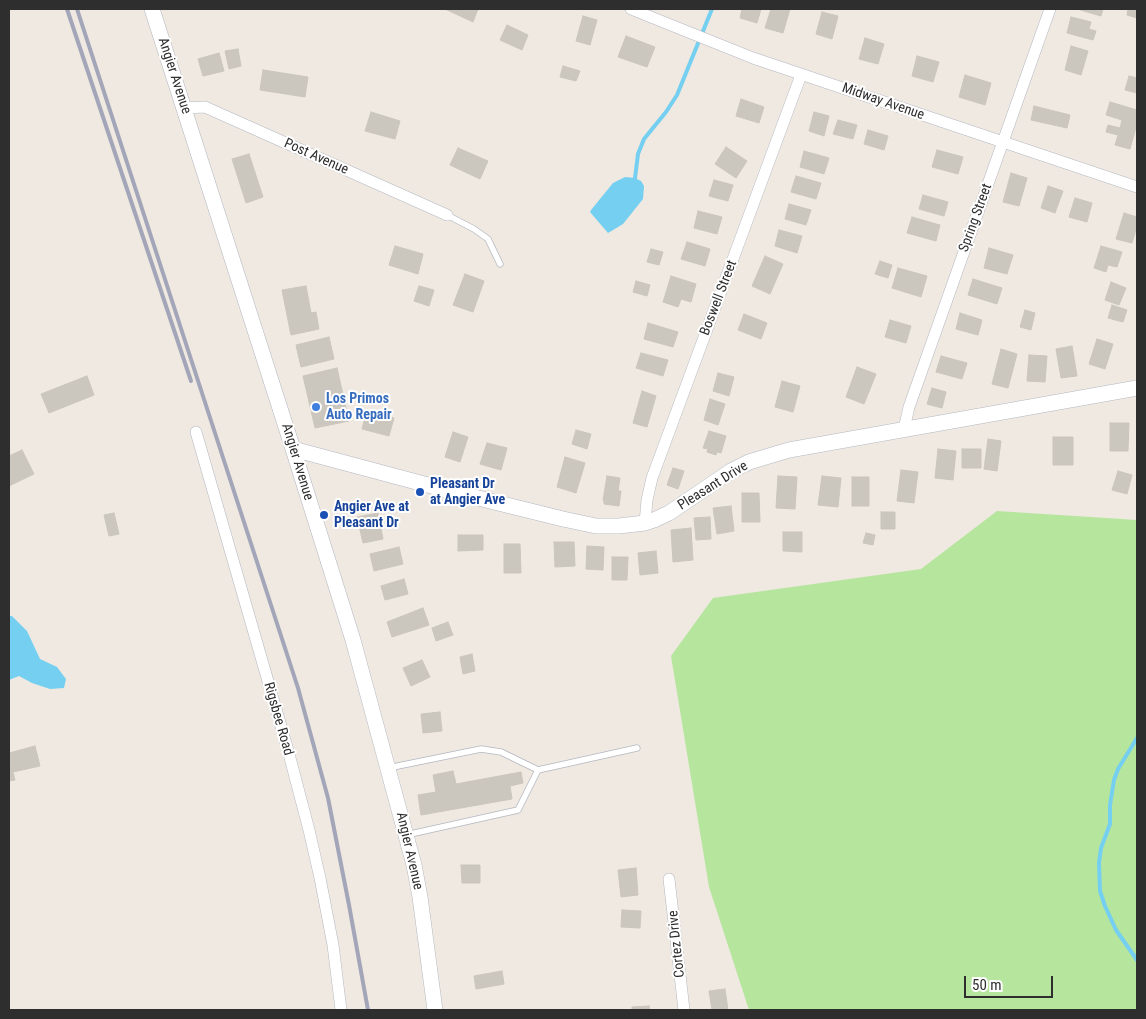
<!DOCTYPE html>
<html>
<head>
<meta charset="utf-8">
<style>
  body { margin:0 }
  #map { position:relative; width:1146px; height:1019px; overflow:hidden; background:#efe9e1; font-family:"Roboto Condensed",sans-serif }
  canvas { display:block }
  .frame { position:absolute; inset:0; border:10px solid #2e2e2e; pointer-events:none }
  .scale { position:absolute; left:964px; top:976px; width:89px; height:22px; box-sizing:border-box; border:2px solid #2e2e2e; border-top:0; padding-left:6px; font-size:15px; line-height:18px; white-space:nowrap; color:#2e2e2e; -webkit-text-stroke:4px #fff; paint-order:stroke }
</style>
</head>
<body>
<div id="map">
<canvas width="1146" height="1019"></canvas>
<div class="frame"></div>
<div class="scale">50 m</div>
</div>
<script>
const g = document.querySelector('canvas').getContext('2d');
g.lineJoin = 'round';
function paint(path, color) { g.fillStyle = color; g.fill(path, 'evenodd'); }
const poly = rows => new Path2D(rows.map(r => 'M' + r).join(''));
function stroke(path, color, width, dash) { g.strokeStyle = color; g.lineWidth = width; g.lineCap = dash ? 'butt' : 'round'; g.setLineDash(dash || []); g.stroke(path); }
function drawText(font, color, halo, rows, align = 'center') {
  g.font = font + ' "Roboto Condensed",sans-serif'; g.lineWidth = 4; g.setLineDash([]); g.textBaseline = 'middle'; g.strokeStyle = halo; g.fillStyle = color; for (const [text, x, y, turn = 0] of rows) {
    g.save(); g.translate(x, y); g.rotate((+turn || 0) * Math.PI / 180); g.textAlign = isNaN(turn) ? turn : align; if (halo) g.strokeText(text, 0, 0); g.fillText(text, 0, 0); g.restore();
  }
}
paint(poly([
  [997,511,1137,520,1137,1010,749,1010,709,887,671,656,713,598,921,569]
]), '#b6e59e');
paint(poly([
  [625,177,635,178,641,181,644,186,643,199,623,224,608,233,590,212,591,210,613,183],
  [9,616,12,616,27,631,40,659,57,667,66,679,64,688,50,689,32,683,19,676,9,680]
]), '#75cff0');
stroke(poly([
  [633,182,635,178,638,154,644,139,666,112,677,95,712,9],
  [1137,738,1118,769,1114,780,1110,805,1110,824,1101,848,1099,863,1100,891,1105,906,1116,930,1137,960]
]), '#75cff0', 4);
const building = poly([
  [445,9,478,9,473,22,445,9],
  [742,9,761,9,757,23,740,18,742,9],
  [771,9,790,9,783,33,765,28,771,9],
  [1077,9,1103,9,1101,16,1077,9],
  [1128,9,1137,9,1137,18,1127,15,1128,9],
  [822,12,838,16,832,39,816,34,822,12],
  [583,16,597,20,590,45,576,41,583,16],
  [1071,17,1091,22,1089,29,1096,31,1093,40,1067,33,1071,17],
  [507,25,528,35,522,50,500,40,507,25],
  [626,36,655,47,647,67,618,57,626,36],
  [865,38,884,44,878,64,859,59,865,38],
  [1071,46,1088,51,1081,75,1065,70,1071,46],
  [238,49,241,66,229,69,225,51,238,49],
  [219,53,224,71,203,76,198,59,219,53],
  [917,56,939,62,933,82,912,76,917,56],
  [563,66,580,71,576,81,560,77,563,66],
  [263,70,308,77,305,97,260,90,263,70],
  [965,75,991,83,985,105,959,97,965,75],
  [1129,76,1137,78,1137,93,1125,90,1129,76],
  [741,99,764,107,759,123,736,116,741,99],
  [1110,102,1137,110,1137,124,1130,149,1115,145,1118,135,1106,132,1108,125,1120,128,1122,120,1106,115,1110,102],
  [1034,106,1070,115,1067,128,1031,120,1034,106],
  [371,112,400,121,395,139,365,131,371,112],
  [814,112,829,116,824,136,809,131,814,112],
  [838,120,857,125,853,139,833,134,838,120],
  [868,130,888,136,884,150,864,144,868,130],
  [726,147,747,161,736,178,715,164,726,147],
  [458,148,488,161,480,179,450,165,458,148],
  [937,150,963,157,958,174,932,167,937,150],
  [804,151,829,158,824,174,800,167,804,151],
  [249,154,263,197,246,203,232,159,249,154],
  [1011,173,1027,178,1019,206,1003,202,1011,173],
  [796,176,821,183,816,199,791,192,796,176],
  [714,180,733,185,728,201,709,196,714,180],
  [1048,186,1063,191,1055,213,1041,208,1048,186],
  [923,195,948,202,944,216,919,209,923,195],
  [1075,198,1092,203,1087,222,1069,217,1075,198],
  [789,204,811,210,806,225,785,219,789,204],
  [698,211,722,217,717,234,694,228,698,211],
  [1124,213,1137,217,1137,226,1132,243,1116,239,1124,213],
  [912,217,940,225,936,241,907,233,912,217],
  [779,230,802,236,797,253,775,246,779,230],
  [687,242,710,249,705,266,681,259,687,242],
  [395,246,423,254,418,274,389,265,395,246],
  [1101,246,1122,252,1117,267,1108,265,1106,272,1094,268,1101,246],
  [989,248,1013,255,1007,274,984,268,989,248],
  [651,249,663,252,659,265,647,262,651,249],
  [765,256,783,264,770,294,752,286,765,256],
  [880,261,892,265,888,278,875,274,880,261],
  [898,268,927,276,921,297,892,288,898,268],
  [465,274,484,281,473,312,453,305,465,274],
  [671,276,696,284,691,302,681,299,678,307,663,302,671,276],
  [973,279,1002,288,997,304,968,295,973,279],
  [636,281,650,285,647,296,633,292,636,281],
  [1111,282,1126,288,1119,305,1105,300,1111,282],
  [306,286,311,313,316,312,319,329,291,335,282,290,306,286],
  [419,286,434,290,429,306,414,301,419,286],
  [1112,305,1127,310,1123,322,1108,318,1112,305],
  [1025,310,1035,313,1031,330,1020,327,1025,310],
  [960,313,982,320,978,335,956,329,960,313],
  [744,314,767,323,761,339,738,330,744,314],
  [890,320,911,326,906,343,885,337,890,320],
  [648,323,678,332,673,347,644,339,648,323],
  [329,337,334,359,301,367,296,345,329,337],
  [1097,339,1113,344,1105,369,1089,364,1097,339],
  [1072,346,1077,376,1061,378,1056,349,1072,346],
  [1001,349,1017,354,1008,388,992,384,1001,349],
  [641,353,668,360,663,376,636,368,641,353],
  [1029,355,1047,356,1045,382,1027,381,1029,355],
  [941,356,967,363,962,379,936,372,941,356],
  [857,367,876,374,864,404,846,397,857,367],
  [337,368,349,421,315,428,303,376,337,368],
  [718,373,734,377,729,396,713,391,718,373],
  [87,376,94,395,49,413,41,394,87,376],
  [782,381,800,386,793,412,775,407,782,381],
  [932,388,946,392,942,408,927,404,932,388],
  [642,391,656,396,647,427,633,423,642,391],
  [710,399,725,404,718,425,704,420,710,399],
  [367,410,394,418,389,436,362,429,367,410],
  [1110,423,1129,423,1128,451,1110,451,1110,423],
  [576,430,591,434,587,449,572,444,576,430],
  [709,431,726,436,721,453,717,452,716,455,707,452,708,449,703,448,709,431],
  [453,432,468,437,460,462,445,457,453,432],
  [1053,437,1073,437,1073,465,1053,465,1053,437],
  [988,439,1001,441,997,471,984,469,988,439],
  [487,443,507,448,501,470,480,464,487,443],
  [938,449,956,451,953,480,935,478,938,449],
  [962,449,981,449,981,468,962,468,962,449],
  [22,450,34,474,9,486,9,456,22,450],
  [565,457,585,463,576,493,557,487,565,457],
  [673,468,684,471,678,489,667,485,673,468],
  [901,470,918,472,914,503,897,501,901,470],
  [1118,471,1132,475,1127,494,1112,490,1118,471],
  [607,476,620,478,618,491,621,491,619,506,604,504,604,501,603,500,607,476],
  [778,476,797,477,795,509,776,508,778,476],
  [822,476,841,478,838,507,818,505,822,476],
  [852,477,869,477,869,506,852,506,852,477],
  [742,493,759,493,760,522,742,522,742,493],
  [731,506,734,531,717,534,713,508,731,506],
  [881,512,895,512,895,529,881,529,881,512],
  [114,513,119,534,109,536,104,515,114,513],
  [378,513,383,539,363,543,357,517,378,513],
  [710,517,711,539,696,540,694,518,710,517],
  [691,528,693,560,673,562,671,530,691,528],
  [783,532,802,532,802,552,783,551,783,532],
  [866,533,875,535,873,545,863,543,866,533],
  [458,535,483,535,483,550,458,551,458,535],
  [554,542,574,542,575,566,555,567,554,542],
  [504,544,520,544,521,573,504,573,504,544],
  [587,546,604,547,603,570,586,569,587,546],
  [399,547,403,564,374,571,370,554,399,547],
  [656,551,658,573,640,575,638,553,656,551],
  [612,557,628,557,627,580,612,580,612,557],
  [404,579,408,594,385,600,381,586,404,579],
  [423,608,429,625,392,637,387,622,423,608],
  [448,622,453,635,436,641,432,628,448,622],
  [472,654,475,671,463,674,460,657,472,654],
  [422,660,430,677,411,686,403,668,422,660],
  [440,712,442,731,423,733,421,714,440,712],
  [35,746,40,766,13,772,15,780,9,781,9,753,35,746],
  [453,771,456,784,521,772,523,783,510,786,512,799,421,815,418,795,436,792,433,775,453,771],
  [461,865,480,865,480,883,462,883,461,865],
  [636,868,638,895,621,897,618,870,636,868],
  [622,910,641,911,640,928,621,927,622,910],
  [502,971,504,984,476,989,474,976,502,971],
  [725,989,728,1010,712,1010,709,991,725,989],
  [649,1006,650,1010,632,1010,632,1007,649,1006]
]);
paint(building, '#cbc7bf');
stroke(building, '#cbc5ba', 1);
const lane = poly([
  [447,215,474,229,488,239,500,264],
  [388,768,481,749,501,752,538,770],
  [406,835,518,810,538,770,637,748]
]);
const street = poly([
  [631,9,753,58,1137,187],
  [184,108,205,107,447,215],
  [904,429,909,407,1050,9],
  [196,432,289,754,309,830,320,878,333,945,341,1010],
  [645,523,647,500,652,478,801,75],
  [669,879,684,1010]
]);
const secondary = poly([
  [152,9,293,449,353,640,414,865,420,897,435,1010],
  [293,449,454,492,563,519,596,526,619,526,645,523,654,520,669,513,731,471,749,462,789,450,1137,388]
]);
stroke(lane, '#b4b7c1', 7);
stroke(street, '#b4b7c1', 12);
stroke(secondary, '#b4b7c1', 16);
stroke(lane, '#fff', 5.5);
stroke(street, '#fff', 11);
stroke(secondary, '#fff', 15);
stroke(poly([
  [67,9,191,381],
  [77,9,298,688,328,798,349,905,368,1010]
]), '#a3a6b8', 4);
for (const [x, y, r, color] of [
  [316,407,5,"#3f7fe0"],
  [420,492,5,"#1a4fb4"],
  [324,515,5,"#1a4fb4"]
]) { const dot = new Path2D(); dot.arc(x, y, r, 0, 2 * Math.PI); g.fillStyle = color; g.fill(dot); stroke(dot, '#fff', 2); }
drawText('14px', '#2e2e2e', '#fff', [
  ["Angier Avenue",174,76,72],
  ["Midway Avenue",883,102,19],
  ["Post Avenue",316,157,24],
  ["Spring Street",976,218,-70],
  ["Boswell Street",719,298,-69],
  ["Angier Avenue",297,462,73],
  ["Pleasant Drive",713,486,-32],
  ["Rigsbee Road",278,719,74],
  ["Angier Avenue",409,851,77],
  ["Cortez Drive",677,944,-96]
]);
drawText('bold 14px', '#366cbe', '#fff', [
  ["Los Primos",326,399],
  ["Auto Repair",326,415]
], 'left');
drawText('bold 14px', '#164399', '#fff', [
  ["Pleasant Dr",430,484],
  ["at Angier Ave",430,500],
  ["Angier Ave at",334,507],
  ["Pleasant Dr",334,523]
], 'left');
</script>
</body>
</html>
